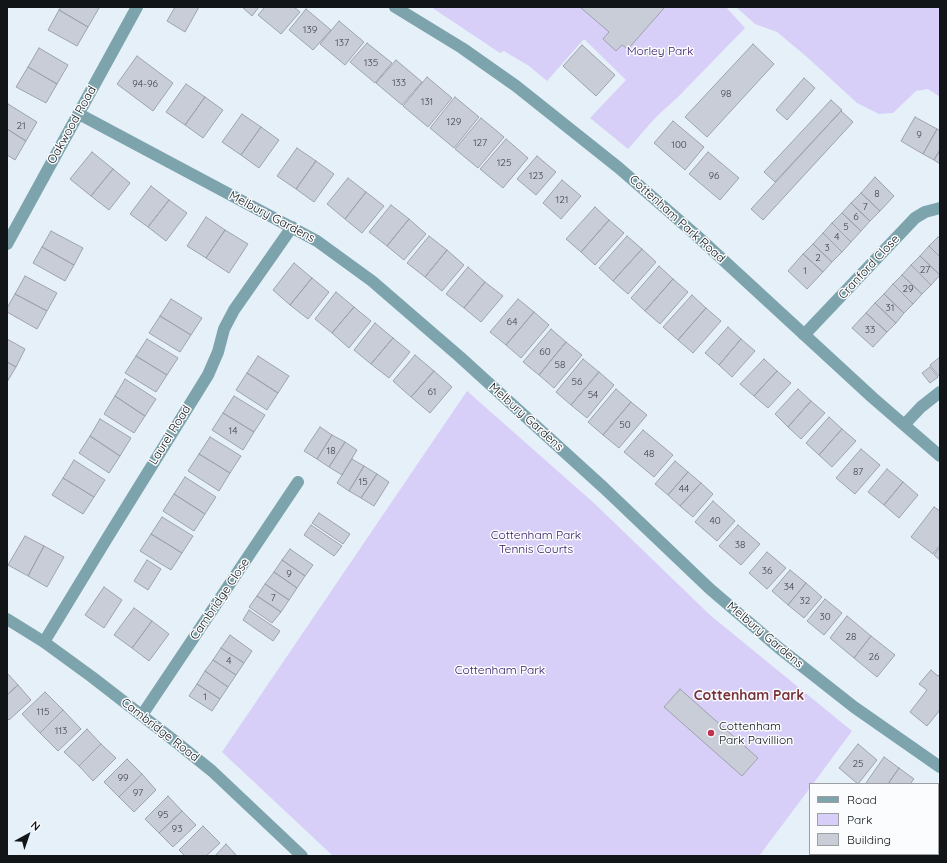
<!DOCTYPE html>
<html>
<head>
<meta charset="utf-8">
<style>
  body { margin:0 }
  #map { position:relative; width:947px; height:863px; overflow:hidden; background:#e5f0f9; font-family:Quicksand,sans-serif }
  canvas { display:block }
  .frame { position:absolute; inset:0; border:8px solid #111518; pointer-events:none }
  .legend { position:absolute; left:809px; top:783px; width:130px; height:72px; box-sizing:border-box; background:#fafcfe; border:1px solid #9da0a2; margin:0; padding:5px 7px; list-style:none; font-size:12px; color:#111518 }
  .legend li { display:flex; align-items:center; gap:8px; height:20px }
  .legend b { width:20px; border:1px solid #9da0a2 }
  .north { position:absolute; left:8px; top:815px; width:40px; height:40px; -webkit-text-stroke:3px #fafcfe; paint-order:stroke; rotate:40deg; font-size:11px; font-weight:700; line-height:16px; text-align:center; color:#111518 }
  .north::after { content:''; display:block; margin:auto; width:14px; height:18px; background:#111518; clip-path:polygon(50% 0,100% 100%,50% 72%,0 100%) }
</style>
</head>
<body>
<div id="map">
<canvas width="947" height="863"></canvas>
<div class="frame"></div>
<ul class="legend">
<li><b style="height:5px;background:#7da3ad"></b>Road</li>
<li><b style="height:11px;background:#d8cff9"></b>Park</li>
<li><b style="height:11px;background:#c8cdd8"></b>Building</li>
</ul>
<div class="north">N</div>
</div>
<script>
const g = document.querySelector('canvas').getContext('2d');
g.lineJoin = 'round';
function paint(path, color) { g.fillStyle = color; g.fill(path, 'evenodd'); }
const poly = rows => new Path2D(rows.map(r => 'M' + r).join(''));
function stroke(path, color, width, dash) { g.strokeStyle = color; g.lineWidth = width; g.lineCap = dash ? 'butt' : 'round'; g.setLineDash(dash || []); g.stroke(path); }
function drawText(font, color, halo, rows, align = 'center') {
  g.font = font + ' Quicksand,sans-serif'; g.lineWidth = 3; g.setLineDash([]); g.textBaseline = 'middle'; g.strokeStyle = halo; g.fillStyle = color; for (const [text, x, y, turn = 0] of rows) {
    g.save(); g.translate(x, y); g.rotate((+turn || 0) * Math.PI / 180); g.textAlign = isNaN(turn) ? turn : align; if (halo) g.strokeText(text, 0, 0); g.fillText(text, 0, 0); g.restore();
  }
}
paint(poly([
  [431,7,726,7,745,28,678,97,656,117,628,149,590,118,626,80,584,39,547,81,529,66,504,51,500,53],
  [736,7,940,7,940,97,928,89,916,91,893,113,879,114,857,103,807,57,777,32,755,24],
  [467,391,594,503,710,615,852,731,813,784,810,784,810,788,759,856,333,856,222,752]
]), '#d8cff9');
const building = poly([
  [61,7,97,7,99,8,88,27,59,10,61,7],
  [175,7,199,7,185,32,167,21,175,7],
  [242,7,259,7,252,16,242,7],
  [265,7,294,7,300,12,281,34,258,15,265,7],
  [580,7,665,7,628,49,622,45,616,51,603,39,609,32,580,7],
  [306,9,331,30,313,50,289,30,306,9],
  [59,10,88,27,77,46,48,30,59,10],
  [339,21,364,42,345,65,320,44,339,21],
  [367,43,392,63,375,83,350,62,367,43],
  [753,44,774,64,707,137,685,117,753,44],
  [582,45,615,75,596,96,563,66,582,45],
  [39,48,68,65,57,84,28,67,39,48],
  [137,56,173,83,153,111,117,84,137,56],
  [396,60,422,82,402,105,376,83,396,60],
  [28,67,57,84,46,103,16,87,28,67],
  [427,77,452,98,428,127,403,106,427,77],
  [804,78,815,88,787,120,776,110,804,78],
  [186,84,205,97,185,125,166,112,186,84],
  [205,97,223,110,203,138,185,125,205,97],
  [455,97,479,117,454,148,430,128,455,97],
  [831,100,842,110,775,182,764,172,831,100],
  [8,104,37,122,26,141,7,129,7,106,8,104],
  [841,111,853,122,763,220,751,209,841,111],
  [242,114,261,127,241,155,222,142,242,114],
  [915,117,937,129,923,154,901,141,915,117],
  [481,118,504,137,478,168,455,149,481,118],
  [673,121,704,147,685,170,654,143,673,121],
  [261,127,279,140,259,168,241,155,261,127],
  [7,129,26,141,15,160,7,155,7,129],
  [937,129,940,131,940,150,934,160,923,154,937,129],
  [506,139,528,158,503,188,480,169,506,139],
  [297,148,316,161,296,189,277,176,297,148],
  [940,150,940,164,934,160,940,150],
  [92,152,113,169,91,196,70,179,92,152],
  [708,152,739,178,720,200,689,174,708,152],
  [537,156,556,172,536,195,517,179,537,156],
  [316,161,334,174,314,202,296,189,316,161],
  [113,169,130,183,109,210,91,196,113,169],
  [875,177,894,196,880,211,861,193,875,177],
  [348,178,366,192,345,219,327,204,348,178],
  [562,180,581,196,561,219,543,203,562,180],
  [151,186,169,200,148,227,130,214,151,186],
  [366,192,384,206,362,233,345,219,366,192],
  [861,193,880,211,870,221,851,203,861,193],
  [169,200,187,213,166,241,148,227,169,200],
  [851,203,870,221,861,231,842,213,851,203],
  [391,205,409,219,387,246,369,232,391,205],
  [595,207,609,220,581,252,566,239,595,207],
  [842,213,861,231,851,242,832,223,842,213],
  [206,217,225,230,206,258,187,246,206,217],
  [409,219,426,234,404,260,387,246,409,219],
  [609,220,624,233,595,265,581,252,609,220],
  [832,223,851,242,842,252,823,233,832,223],
  [225,230,248,244,229,273,206,258,225,230],
  [51,231,83,248,74,265,42,247,51,231],
  [823,233,842,252,832,262,813,244,823,233],
  [429,236,447,250,425,277,407,263,429,236],
  [627,236,642,249,613,281,599,268,627,236],
  [938,237,940,239,940,257,929,246,938,237],
  [813,244,832,262,823,272,803,254,813,244],
  [929,246,940,257,940,275,920,256,929,246],
  [42,247,74,265,65,281,33,263,42,247],
  [642,249,656,262,628,294,613,281,642,249],
  [447,250,464,265,442,291,425,277,447,250],
  [803,254,823,272,807,289,788,271,803,254],
  [920,256,940,275,931,285,911,265,920,256],
  [294,263,312,278,290,305,273,290,294,263],
  [911,265,931,285,922,294,902,275,911,265],
  [659,266,673,279,645,311,631,298,659,266],
  [468,267,485,282,464,308,446,294,468,267],
  [902,275,922,294,913,304,893,284,902,275],
  [25,276,57,293,47,311,15,294,25,276],
  [312,278,329,292,308,319,290,305,312,278],
  [673,279,688,292,660,324,645,311,673,279],
  [485,282,503,296,481,322,464,308,485,282],
  [893,284,913,304,904,313,884,294,893,284],
  [336,292,354,307,332,333,315,319,336,292],
  [15,294,47,311,37,329,7,312,7,308,15,294],
  [884,294,904,313,896,323,875,303,884,294],
  [692,295,706,308,678,340,663,327,692,295],
  [171,299,202,318,191,335,160,316,171,299],
  [518,299,534,312,506,345,490,332,518,299],
  [875,303,896,323,887,332,866,313,875,303],
  [354,307,371,321,349,348,332,333,354,307],
  [706,308,721,321,693,353,678,340,706,308],
  [534,312,549,325,521,358,506,345,534,312],
  [866,313,887,332,873,347,852,328,866,313],
  [160,316,191,335,180,352,149,333,160,316],
  [375,323,393,338,371,364,354,350,375,323],
  [728,327,741,339,719,365,705,353,728,327],
  [551,329,566,342,539,375,523,362,551,329],
  [393,338,410,352,389,378,371,364,393,338],
  [7,339,25,349,16,367,7,362,7,339],
  [147,339,178,358,167,375,136,356,147,339],
  [741,339,755,351,732,377,719,365,741,339],
  [566,342,582,355,554,388,539,375,566,342],
  [415,355,434,371,411,397,393,381,415,355],
  [136,356,167,375,156,392,125,373,136,356],
  [258,356,289,376,278,393,247,373,258,356],
  [940,357,940,376,939,376,930,365,940,357],
  [583,359,599,372,571,405,556,392,583,359],
  [764,359,777,371,754,396,740,384,764,359],
  [7,362,16,367,7,382,7,362],
  [930,367,938,377,930,383,922,373,930,367],
  [434,371,452,387,430,413,411,397,434,371],
  [777,371,791,383,768,408,754,396,777,371],
  [599,372,614,385,587,418,571,405,599,372],
  [247,373,278,393,267,410,236,390,247,373],
  [125,379,156,399,145,416,115,396,125,379],
  [616,389,631,402,603,435,588,422,616,389],
  [798,389,811,401,788,427,775,414,798,389],
  [115,396,145,416,134,433,104,414,115,396],
  [234,396,265,415,254,432,223,413,234,396],
  [811,401,825,413,801,439,788,427,811,401],
  [631,402,647,415,619,448,603,435,631,402],
  [223,413,254,432,243,450,212,430,223,413],
  [829,417,842,429,819,455,806,443,829,417],
  [100,419,131,438,120,456,90,436,100,419],
  [320,427,332,435,317,459,304,451,320,427],
  [842,429,856,441,832,467,819,455,842,429],
  [643,430,673,455,654,477,624,452,643,430],
  [332,435,345,442,329,467,317,459,332,435],
  [90,436,120,456,109,473,79,453,90,436],
  [210,437,241,456,230,473,199,454,210,437],
  [345,442,357,450,342,475,329,467,345,442],
  [861,449,880,465,855,494,836,478,861,449],
  [199,454,230,473,219,491,188,471,199,454],
  [352,459,364,466,349,491,337,483,352,459],
  [74,460,105,480,94,497,63,478,74,460],
  [675,461,688,472,668,495,655,484,675,461],
  [364,466,377,474,361,498,349,491,364,466],
  [887,469,903,482,884,505,868,492,887,469],
  [688,472,701,483,680,506,668,495,688,472],
  [377,474,389,482,374,506,361,498,377,474],
  [185,477,216,497,205,514,174,494,185,477],
  [63,478,94,497,83,514,52,495,63,478],
  [903,482,918,495,899,518,884,505,903,482],
  [701,483,713,494,693,517,680,506,701,483],
  [174,494,205,514,194,531,163,511,174,494],
  [713,501,735,521,717,541,695,522,713,501],
  [934,507,940,511,940,545,933,554,911,537,934,507],
  [319,513,350,534,343,544,312,523,319,513],
  [162,517,193,536,182,553,151,534,162,517],
  [311,525,342,546,334,556,304,535,311,525],
  [738,525,760,544,741,565,719,546,738,525],
  [151,534,182,553,171,570,140,551,151,534],
  [25,536,44,546,28,576,8,565,25,536],
  [44,546,64,557,47,587,28,576,44,546],
  [940,547,940,560,934,555,940,547],
  [290,549,313,565,305,576,282,560,290,549],
  [767,552,786,568,767,589,749,573,767,552],
  [147,560,161,569,148,590,134,581,147,560],
  [282,560,305,576,297,588,274,572,282,560],
  [790,570,806,583,788,605,772,591,790,570],
  [274,572,297,588,289,600,265,584,274,572],
  [806,583,822,597,804,618,788,605,806,583],
  [265,584,289,600,281,612,257,596,265,584],
  [104,587,122,600,104,628,85,615,104,587],
  [257,596,281,612,272,623,249,607,257,596],
  [825,599,842,613,824,635,807,621,825,599],
  [134,608,152,621,132,648,114,635,134,608],
  [249,610,280,631,273,641,243,620,249,610],
  [847,616,871,636,854,658,830,638,847,616],
  [152,621,169,634,149,661,132,648,152,621],
  [230,635,252,651,244,663,221,648,230,635],
  [871,636,895,655,877,677,854,658,871,636],
  [221,648,244,663,236,675,213,660,221,648],
  [213,660,236,675,228,687,205,671,213,660],
  [931,670,938,676,940,674,940,710,927,726,910,712,927,690,919,684,931,670],
  [205,671,228,687,220,699,197,684,205,671],
  [7,673,18,685,7,695,7,673],
  [197,684,220,699,212,711,189,696,197,684],
  [18,685,31,700,9,720,7,718,7,695,18,685],
  [680,689,758,758,742,776,664,707,680,689],
  [45,692,63,710,40,733,22,714,45,692],
  [63,710,81,729,58,751,40,733,63,710],
  [87,729,101,744,79,766,64,752,87,729],
  [101,744,116,758,93,781,79,766,101,744],
  [858,744,877,760,858,784,839,768,858,744],
  [884,757,899,768,888,784,867,784,866,783,884,757],
  [127,759,142,774,119,797,104,782,127,759],
  [899,768,914,779,910,784,888,784,899,768],
  [142,774,156,790,134,812,119,797,142,774],
  [168,796,182,811,159,833,145,819,168,796],
  [182,811,196,825,173,847,159,833,182,811],
  [203,826,220,843,206,856,185,856,179,850,203,826],
  [226,844,237,856,215,856,226,844],
  [817,854,844,854,846,856,820,856,817,854]
]);
paint(building, '#c8cdd8');
stroke(building, '#9ea2ad', 1);
stroke(poly([
  [395,7,462,48,516,86,619,168,696,235,873,398,940,456],
  [79,114,317,241,372,281,460,357,604,488,710,589,779,648,854,707,940,767],
  [7,244,137,7],
  [804,335,915,218,925,212,940,208],
  [904,425,921,407,940,392],
  [7,619,44,642,92,677,176,742,212,771,302,856],
  [44,642,106,540,208,375,218,352,224,329,234,310,292,227],
  [142,715,298,482]
]), '#7da3ad', 12);
for (const [x, y, r, color] of [
  [711,733,4,"#c3334f"]
]) { const dot = new Path2D(); dot.arc(x, y, r, 0, 2 * Math.PI); g.fillStyle = color; g.fill(dot); stroke(dot, '#fafcfe', 1.5); }
drawText('10px', '#3f4348', null, [
  ["139",310,30],
  ["137",342,43],
  ["135",371,63],
  ["133",399,83],
  ["94-96",145,84],
  ["98",726,94],
  ["131",427,102],
  ["129",454,122],
  ["21",21,126],
  ["9",919,135],
  ["127",480,143],
  ["100",679,145],
  ["125",504,163],
  ["123",536,176],
  ["96",714,176],
  ["8",877,194],
  ["121",562,200],
  ["7",865,207],
  ["6",856,217],
  ["5",846,227],
  ["4",837,237],
  ["3",827,248],
  ["2",818,258],
  ["27",925,270],
  ["1",805,271],
  ["29",908,289],
  ["31",890,308],
  ["64",512,322],
  ["33",870,330],
  ["60",545,352],
  ["58",560,365],
  ["56",577,382],
  ["61",432,392],
  ["54",593,395],
  ["50",625,425],
  ["14",233,431],
  ["18",331,451],
  ["48",649,454],
  ["87",858,472],
  ["15",363,482],
  ["44",684,489],
  ["40",715,521],
  ["38",740,545],
  ["36",767,571],
  ["9",289,574],
  ["34",789,587],
  ["7",273,598],
  ["32",805,601],
  ["30",825,617],
  ["28",851,637],
  ["26",874,657],
  ["4",229,661],
  ["1",205,697],
  ["115",43,712],
  ["113",61,731],
  ["25",858,764],
  ["99",123,778],
  ["97",138,793],
  ["95",163,815],
  ["93",177,829]
]);
drawText('12px', '#341564', '#fafcfe', [
  ["Morley Park",660,51],
  ["Cottenham Park",536,535],
  ["Tennis Courts",536,549],
  ["Cottenham Park",500,670]
]);
drawText('12px', '#111518', '#fafcfe', [
  ["Oakwood Road",72,125,-61],
  ["Melbury Gardens",272,217,28],
  ["Cottenham Park Road",677,219,42],
  ["Cranford Close",869,267,-47],
  ["Melbury Gardens",526,417,42],
  ["Laurel Road",170,435,-58],
  ["Cambridge Close",220,599,-56],
  ["Melbury Gardens",765,635,40],
  ["Cambridge Road",160,730,38]
]);
drawText('12px', '#111518', '#fafcfe', [
  ["Cottenham",719,726],
  ["Park Pavillion",719,740]
], 'left');
drawText('bold 14px', '#78313a', '#fafcfe', [
  ["Cottenham Park",749,696]
]);
</script>
</body>
</html>
